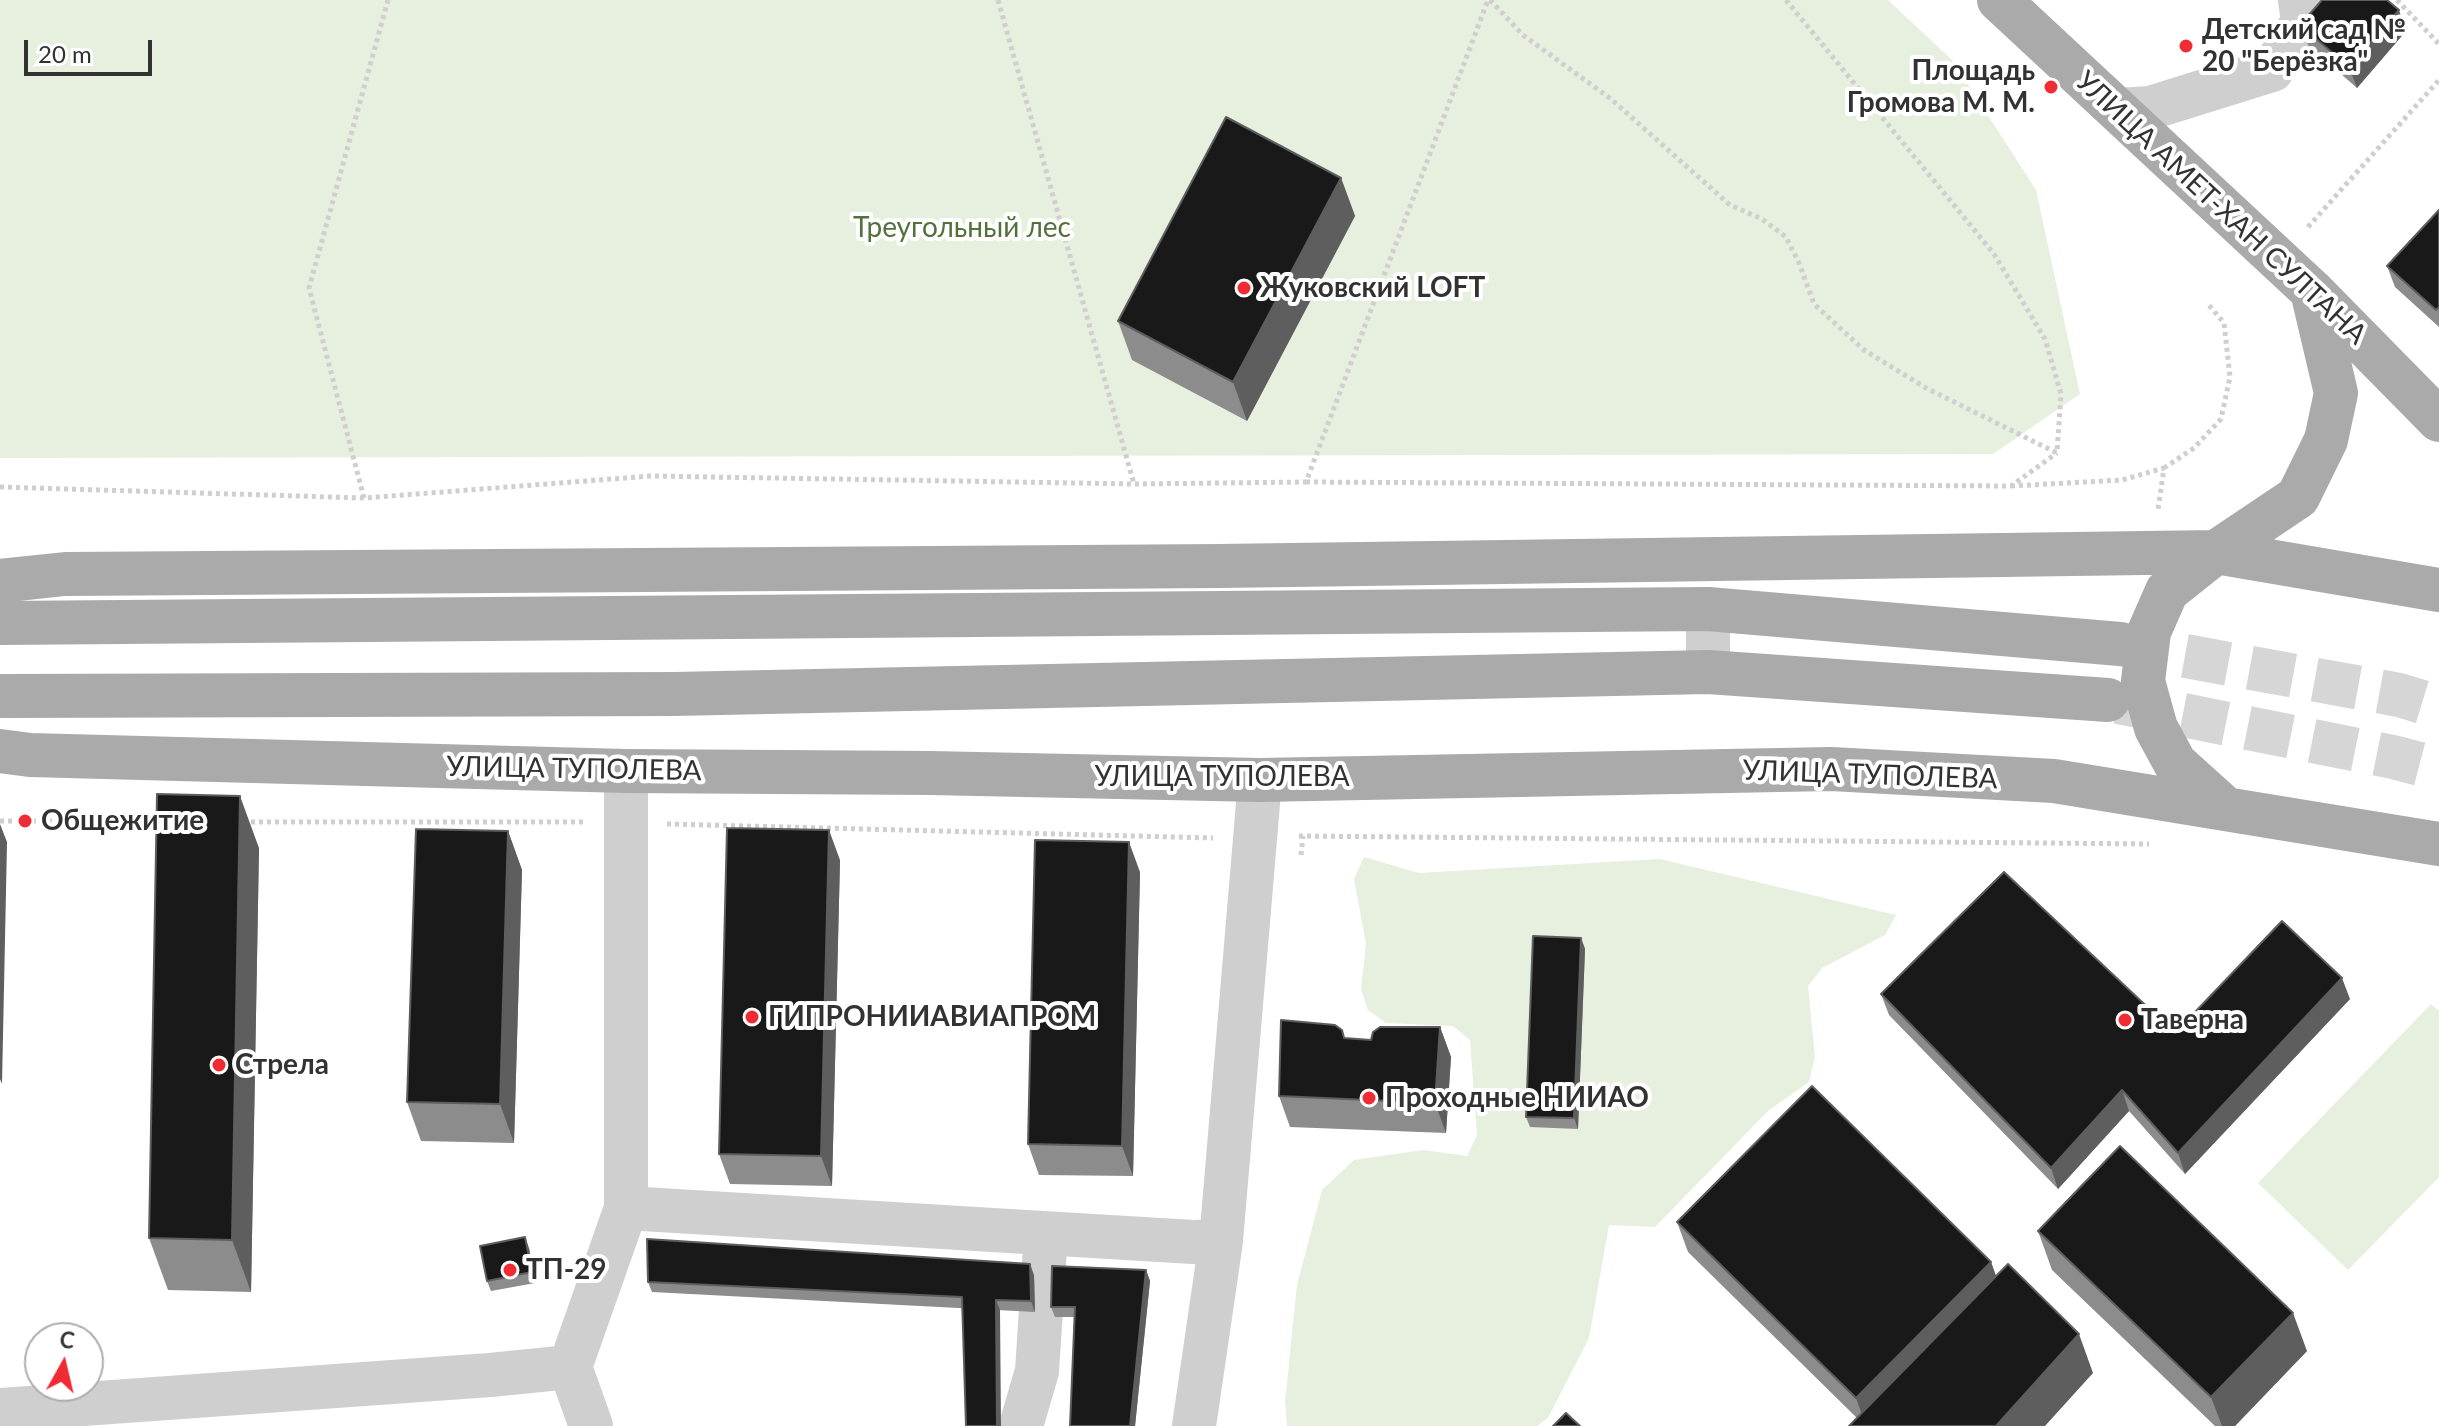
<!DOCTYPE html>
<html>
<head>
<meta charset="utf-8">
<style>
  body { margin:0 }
  #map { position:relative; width:2439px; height:1426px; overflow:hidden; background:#fff; font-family:Lato,sans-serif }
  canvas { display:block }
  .north { position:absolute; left:24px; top:1322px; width:80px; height:80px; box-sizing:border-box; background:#fff; border:2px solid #adadad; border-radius:50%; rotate:8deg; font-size:22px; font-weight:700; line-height:32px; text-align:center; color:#323232 }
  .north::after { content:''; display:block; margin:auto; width:28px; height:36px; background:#f12b33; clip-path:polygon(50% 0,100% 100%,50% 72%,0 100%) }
  .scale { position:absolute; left:24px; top:40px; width:128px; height:36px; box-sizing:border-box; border:4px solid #323232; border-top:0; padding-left:10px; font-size:24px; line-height:28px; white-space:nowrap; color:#323232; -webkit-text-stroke:6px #fff; paint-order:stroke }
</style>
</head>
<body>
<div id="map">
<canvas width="2439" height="1426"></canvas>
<div class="north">С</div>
<div class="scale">20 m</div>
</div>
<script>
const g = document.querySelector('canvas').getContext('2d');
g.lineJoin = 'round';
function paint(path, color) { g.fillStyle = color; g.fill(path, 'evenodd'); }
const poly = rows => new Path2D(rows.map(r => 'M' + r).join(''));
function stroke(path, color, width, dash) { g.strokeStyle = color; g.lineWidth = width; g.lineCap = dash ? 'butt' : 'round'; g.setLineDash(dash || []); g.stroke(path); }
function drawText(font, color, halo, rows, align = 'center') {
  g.font = font + ' Lato,sans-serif'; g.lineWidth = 8; g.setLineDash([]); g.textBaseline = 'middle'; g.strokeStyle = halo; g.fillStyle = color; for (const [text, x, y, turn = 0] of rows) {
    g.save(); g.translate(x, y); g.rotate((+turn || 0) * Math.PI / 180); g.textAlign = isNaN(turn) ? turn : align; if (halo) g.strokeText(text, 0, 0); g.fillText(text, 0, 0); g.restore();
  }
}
paint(poly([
  [0,0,1888,0,1953,61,2036,190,2080,394,1993,454,0,458],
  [1364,857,1419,873,1660,859,1896,915,1885,935,1822,968,1808,986,1815,1057,1809,1082,1769,1110,1655,1227,1609,1225,1589,1338,1548,1418,1537,1426,1287,1426,1285,1402,1297,1285,1322,1190,1354,1160,1423,1150,1467,1156,1477,1135,1470,1040,1453,1026,1386,1023,1368,1010,1361,989,1366,944,1354,879],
  [2431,1004,2439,1011,2439,1177,2348,1270,2258,1183]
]), '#e7efdf');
stroke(poly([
  [2120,644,2399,695,2439,707],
  [2118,702,2393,757,2439,769]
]), '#d6d6d6', 44, [44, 22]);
stroke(poly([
  [998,0,1134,484],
  [1490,0,1523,35,1611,99,1730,205,1762,219,1786,237,1799,263,1814,304,1864,350,1926,388,2057,453],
  [1786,0,1994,254,2045,339,2061,394,2057,453],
  [2397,0,2439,44],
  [2308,227,2439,80],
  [2164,468,2194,448,2221,419,2230,377,2224,323,2208,304],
  [1306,482,2011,486,2057,453],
  [2011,486,2122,480,2164,468,2158,510],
  [0,487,364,498,651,476,1134,484,1306,482,1488,0],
  [364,498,309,288,388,0],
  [0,821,161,821],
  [243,822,585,822],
  [667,824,1213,838],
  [1299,836,2149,844],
  [1301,855,1303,836]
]), '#cfcfcf', 5, [4, 4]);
stroke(poly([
  [2118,110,2150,108,2272,70,2303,22,2300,0],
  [1708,609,1708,672],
  [626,1208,1193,1242,1221,1241],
  [570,1367,591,1426],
  [0,1410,490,1375,570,1367,626,1208,626,771],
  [1021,1426,1037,1371,1046,1233],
  [1194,1426,1221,1241,1260,780]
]), '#cfcfcf', 44);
stroke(poly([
  [1999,0,2312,291,2439,420],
  [0,581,65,574,1219,566,2216,552,2439,590],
  [0,623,1708,609,2120,644],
  [0,696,674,694,1708,672,2108,700],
  [0,751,30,755,626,771,930,773,1260,780,1831,769,2054,781,2439,844],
  [2226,809,2175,763,2156,728,2143,681,2149,632,2167,591,2216,552,2298,497,2326,440,2336,393,2312,291]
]), '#aaa', 44);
paint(poly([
  [2300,25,2406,31,2357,88,2308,45],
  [1341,178,1355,216,1247,421,1132,360,1118,321],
  [2439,210,2439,327,2395,287,2387,266],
  [508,831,522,870,514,1143,421,1141,407,1102],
  [259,848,251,1292,168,1290,149,1238],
  [840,860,832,1186,730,1184,719,1154],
  [1140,872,1133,1176,1039,1175,1028,1144],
  [1581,938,1585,949,1578,1129,1530,1127,1526,1117],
  [1881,994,2175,1033,2350,999,2185,1174,2129,1111,2058,1189,1889,1015],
  [1440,1027,1451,1057,1446,1133,1290,1127,1279,1096,1342,1030,1345,1038,1371,1040],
  [1677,1222,1991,1262,1996,1276,2093,1373,1857,1418,1688,1252],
  [2038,1231,2307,1351,2235,1426,2215,1426,2052,1270],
  [529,1248,535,1283,491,1291,487,1281],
  [1146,1270,1150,1281,1135,1426,1070,1426,1074,1317,1055,1317,1051,1307],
  [1034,1275,1035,1312,652,1292,648,1282]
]), '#8c8c8c');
paint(poly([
  [2399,10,2406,31,2357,88,2349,67],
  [1341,178,1355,216,1247,421,1233,382],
  [240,796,259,848,251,1292,232,1240],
  [0,824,7,842,2,1084,0,1079],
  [829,830,840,860,832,1186,821,1156],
  [508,831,522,870,514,1143,500,1104],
  [1129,842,1140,872,1133,1176,1122,1146],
  [1581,938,1585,949,1578,1129,1574,1118],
  [2342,978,2350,999,2185,1174,2178,1153],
  [1440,1027,1451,1057,1446,1133,1435,1103],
  [2122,1090,2129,1111,2058,1189,2051,1168],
  [525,1237,529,1248,535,1283,532,1272],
  [1991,1262,2002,1293,1866,1426,1856,1398],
  [1030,1264,1034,1275,1035,1312,1031,1301],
  [1146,1270,1150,1281,1135,1426,1130,1426],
  [996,1300,1000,1310,1001,1426,997,1426],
  [2293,1313,2307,1351,2235,1426,2222,1426,2211,1397],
  [2079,1334,2093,1373,2045,1426,1996,1426]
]), '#5e5e5e');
const building = poly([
  [2322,0,2387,0,2399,10,2349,67,2300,25,2322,0],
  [1226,117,1341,178,1233,382,1118,321,1226,117],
  [2439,210,2439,307,2436,310,2387,266,2439,210],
  [157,794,240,796,232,1240,149,1238,157,794],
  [727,828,829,830,821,1156,719,1154,727,828],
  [416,829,508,831,500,1104,407,1102,416,829],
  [1035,840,1129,842,1122,1146,1028,1144,1035,840],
  [2004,872,2175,1033,2282,921,2342,978,2178,1153,2122,1090,2051,1168,1881,994,2004,872],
  [1533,936,1581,938,1574,1118,1526,1117,1533,936],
  [1281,1020,1335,1025,1342,1030,1344,1038,1371,1040,1373,1032,1380,1027,1440,1027,1435,1103,1279,1096,1281,1020],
  [1812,1086,1991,1262,1856,1398,1677,1222,1812,1086],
  [2120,1146,2293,1313,2211,1397,2038,1231,2120,1146],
  [525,1237,532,1272,487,1281,480,1246,525,1237],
  [647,1239,1030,1264,1031,1301,996,1300,997,1426,966,1426,962,1297,648,1282,647,1239],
  [2008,1264,2079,1334,1996,1426,1849,1426,2008,1264],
  [1052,1266,1146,1270,1130,1426,1070,1426,1075,1307,1051,1307,1052,1266],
  [1566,1413,1580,1426,1553,1426,1566,1413]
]);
paint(building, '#191919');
stroke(building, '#5e5e5e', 2);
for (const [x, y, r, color] of [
  [2186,46,8,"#f12b33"],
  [2051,87,8,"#f12b33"],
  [1244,288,8,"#f12b33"],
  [25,821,8,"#f12b33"],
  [752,1017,8,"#f12b33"],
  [2125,1020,8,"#f12b33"],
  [219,1065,8,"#f12b33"],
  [1369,1098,8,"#f12b33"],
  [510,1270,8,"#f12b33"]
]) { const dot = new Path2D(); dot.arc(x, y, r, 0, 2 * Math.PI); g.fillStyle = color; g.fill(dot); stroke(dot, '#fff', 3); }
drawText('bold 28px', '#323232', '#fff', [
  ["Детский сад №",2202,30],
  ["20 \"Берёзка\"",2202,62],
  ["Площадь",2035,71,"right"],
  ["Громова М. М.",2035,103,"right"],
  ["Жуковский LOFT",1260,288],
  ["Общежитие",41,821],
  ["ГИПРОНИИАВИАПРОМ",768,1017],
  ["Таверна",2141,1020],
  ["Стрела",235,1065],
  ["Проходные НИИАО",1385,1098],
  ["ТП-29",526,1270]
], 'left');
drawText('28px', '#323232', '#fff', [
  ["УЛИЦА АМЕТ-ХАН СУЛТАНА",2221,208,43],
  ["УЛИЦА ТУПОЛЕВА",574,769,1],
  ["УЛИЦА ТУПОЛЕВА",1870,775,2],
  ["УЛИЦА ТУПОЛЕВА",1222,777]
]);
drawText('28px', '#53713b', '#fff', [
  ["Треугольный лес",962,228]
]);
</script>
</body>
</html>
